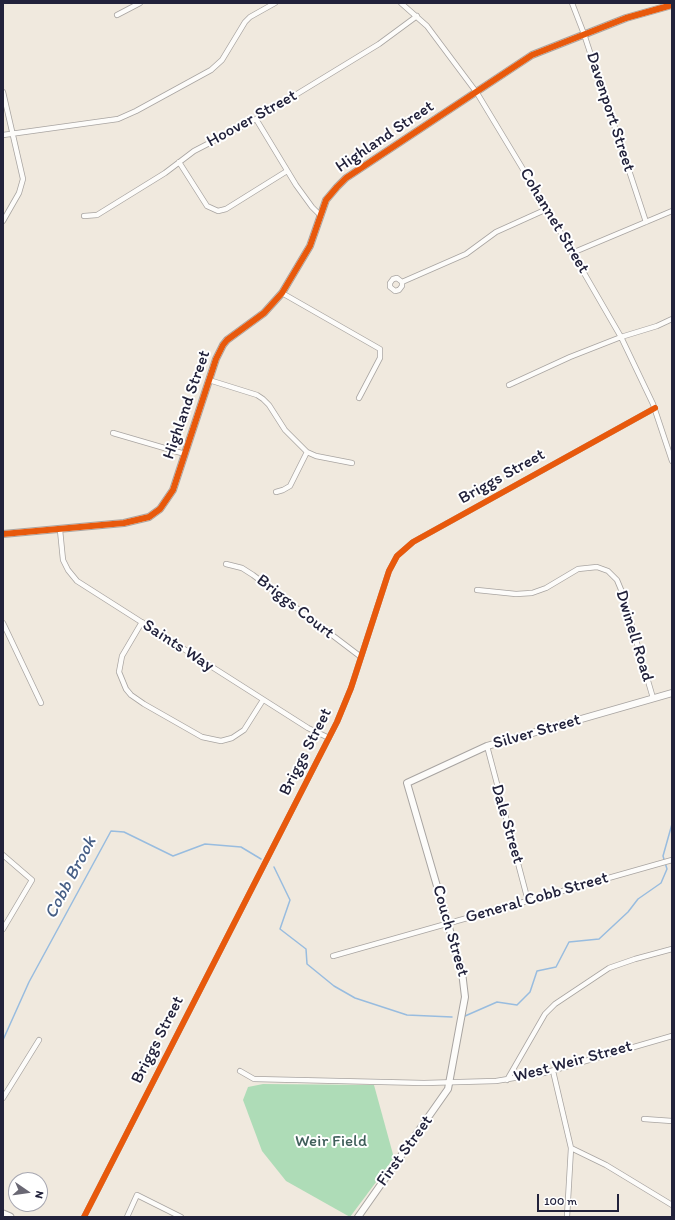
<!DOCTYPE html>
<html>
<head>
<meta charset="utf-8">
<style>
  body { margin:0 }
  #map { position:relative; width:675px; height:1220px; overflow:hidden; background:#f0e9de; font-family:Itim,sans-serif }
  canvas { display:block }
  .frame { position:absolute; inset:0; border:4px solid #22223b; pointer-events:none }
  .north { position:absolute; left:8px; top:1172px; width:40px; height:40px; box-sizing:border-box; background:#fff; border:1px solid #a7a7b1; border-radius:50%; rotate:103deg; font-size:11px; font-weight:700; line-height:16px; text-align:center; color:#22223b }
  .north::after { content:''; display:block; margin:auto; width:14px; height:18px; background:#6a6874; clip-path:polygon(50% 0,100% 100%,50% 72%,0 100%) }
  .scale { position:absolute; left:537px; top:1194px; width:82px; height:18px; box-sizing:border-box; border:2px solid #22223b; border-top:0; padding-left:5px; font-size:12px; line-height:14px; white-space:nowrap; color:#22223b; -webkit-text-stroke:3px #fff; paint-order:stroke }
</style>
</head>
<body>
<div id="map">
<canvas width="675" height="1220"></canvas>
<div class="frame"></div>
<div class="north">N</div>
<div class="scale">100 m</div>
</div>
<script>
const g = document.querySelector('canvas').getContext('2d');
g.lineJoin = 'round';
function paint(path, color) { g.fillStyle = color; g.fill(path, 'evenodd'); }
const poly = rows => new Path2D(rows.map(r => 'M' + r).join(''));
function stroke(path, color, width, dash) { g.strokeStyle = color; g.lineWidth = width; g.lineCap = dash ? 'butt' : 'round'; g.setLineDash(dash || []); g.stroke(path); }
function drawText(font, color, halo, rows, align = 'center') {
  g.font = font + ' Itim,sans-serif'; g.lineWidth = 4; g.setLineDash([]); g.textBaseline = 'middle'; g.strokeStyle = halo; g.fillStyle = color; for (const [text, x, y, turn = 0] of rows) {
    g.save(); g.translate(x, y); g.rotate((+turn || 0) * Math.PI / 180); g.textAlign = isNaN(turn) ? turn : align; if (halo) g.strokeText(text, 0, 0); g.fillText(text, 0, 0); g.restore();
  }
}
paint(poly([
  [263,1084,374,1085,394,1158,350,1217,286,1181,262,1151,243,1100,248,1087]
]), '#aedcb7');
stroke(poly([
  [274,867,290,900,280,929,306,949,307,964,334,986,355,998,407,1015,452,1017],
  [465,1016,497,1002,517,1005,530,992,537,971,556,967,569,942,599,939,628,912,638,899,661,883,667,869,663,856,672,824],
  [3,1040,29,982,111,831,124,832,173,856,205,844,241,847,261,859]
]), '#98bcdf', 1.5);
const street = poly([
  [401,3,427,26,477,93,547,209,621,337,653,404,672,461],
  [572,3,584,34,646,222],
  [117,15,140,3],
  [3,92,23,179,19,193,3,221],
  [256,119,296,185,312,207,321,216],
  [3,135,118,119,136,111,211,70,222,60,245,22,250,17,275,3],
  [179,162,207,206,218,211,226,209,287,171],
  [84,216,97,215,165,173,194,151,256,119,379,44,417,16],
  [572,253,672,211],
  [402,282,402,286,399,290,395,291,390,287,390,283,393,279,397,278,402,282,466,254,496,232,547,209],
  [282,293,380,349,380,358,359,398],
  [209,380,257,395,263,399,269,405,285,430,307,452,316,456,352,463],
  [509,385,570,357,621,337,657,326,672,319],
  [113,433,185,454],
  [276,492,283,490,290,486,307,452],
  [60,530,63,560,68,570,77,581,308,728,329,738],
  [226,564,242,568,253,575,361,657],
  [477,590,516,594,532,593,546,588,578,569,597,567,608,571,617,580,622,592,653,698],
  [142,622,122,656,119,672,126,689,131,695,144,704,202,737,221,741,232,738,244,730,263,700],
  [3,623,41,703],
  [487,746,528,901],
  [3,855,32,880,3,929],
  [333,956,672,860],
  [240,1071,254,1079,424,1083,496,1081,544,1073,672,1036],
  [553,1071,571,1148,567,1217],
  [507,1080,545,1014,555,1004,609,968,635,959,672,949],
  [3,1098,39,1040],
  [644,1119,672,1121],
  [571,1148,606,1165,672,1205],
  [84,1217,337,722,351,688,389,571,397,556,413,542,655,408],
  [127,1217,137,1195,181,1217]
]);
const secondary = poly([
  [3,534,124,523,149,517,160,509,173,490,216,359,223,345,227,340,264,313,282,293,310,246,326,200,337,187,346,178,532,55,626,18,672,5],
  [358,1217,448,1089,465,997,462,972,407,783,487,746,672,693]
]);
const primary = poly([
  [3,1214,10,1217]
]);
stroke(street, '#a8a4a1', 6);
stroke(secondary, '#a8a4a1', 8);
stroke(primary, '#a8a4a1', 9);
stroke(street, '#fdfcfa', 4.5);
stroke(secondary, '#fdfcfa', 6);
stroke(primary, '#fdfcfa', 7);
stroke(poly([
  [3,534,124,523,149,517,160,509,173,490,216,359,223,345,227,340,264,313,282,293,310,246,326,200,337,187,346,178,532,55,626,18,672,5],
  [84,1217,337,722,351,688,389,571,397,556,413,542,655,408]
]), '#e8590c', 6);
drawText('17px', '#22223b', '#fff', [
  ["Davenport Street",610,112,72],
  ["Hoover Street",252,119,-29],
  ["Highland Street",385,137,-34],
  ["Cohannet Street",554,221,59],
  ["Highland Street",187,405,-71],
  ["Briggs Street",502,477,-29],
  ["Briggs Court",295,607,38],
  ["Dwinell Road",634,636,73],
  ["Saints Way",178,646,33],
  ["Silver Street",537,732,-16],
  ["Briggs Street",306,752,-63],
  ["Dale Street",507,824,74],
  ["General Cobb Street",537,898,-16],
  ["Couch Street",450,931,74],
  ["Briggs Street",158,1040,-63],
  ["West Weir Street",573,1062,-15],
  ["First Street",405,1151,-54]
]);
drawText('17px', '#405f5b', '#fff', [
  ["Weir Field",331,1142]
]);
drawText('italic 18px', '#465e85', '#fff', [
  ["Cobb Brook",71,878,-62]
]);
</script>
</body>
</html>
